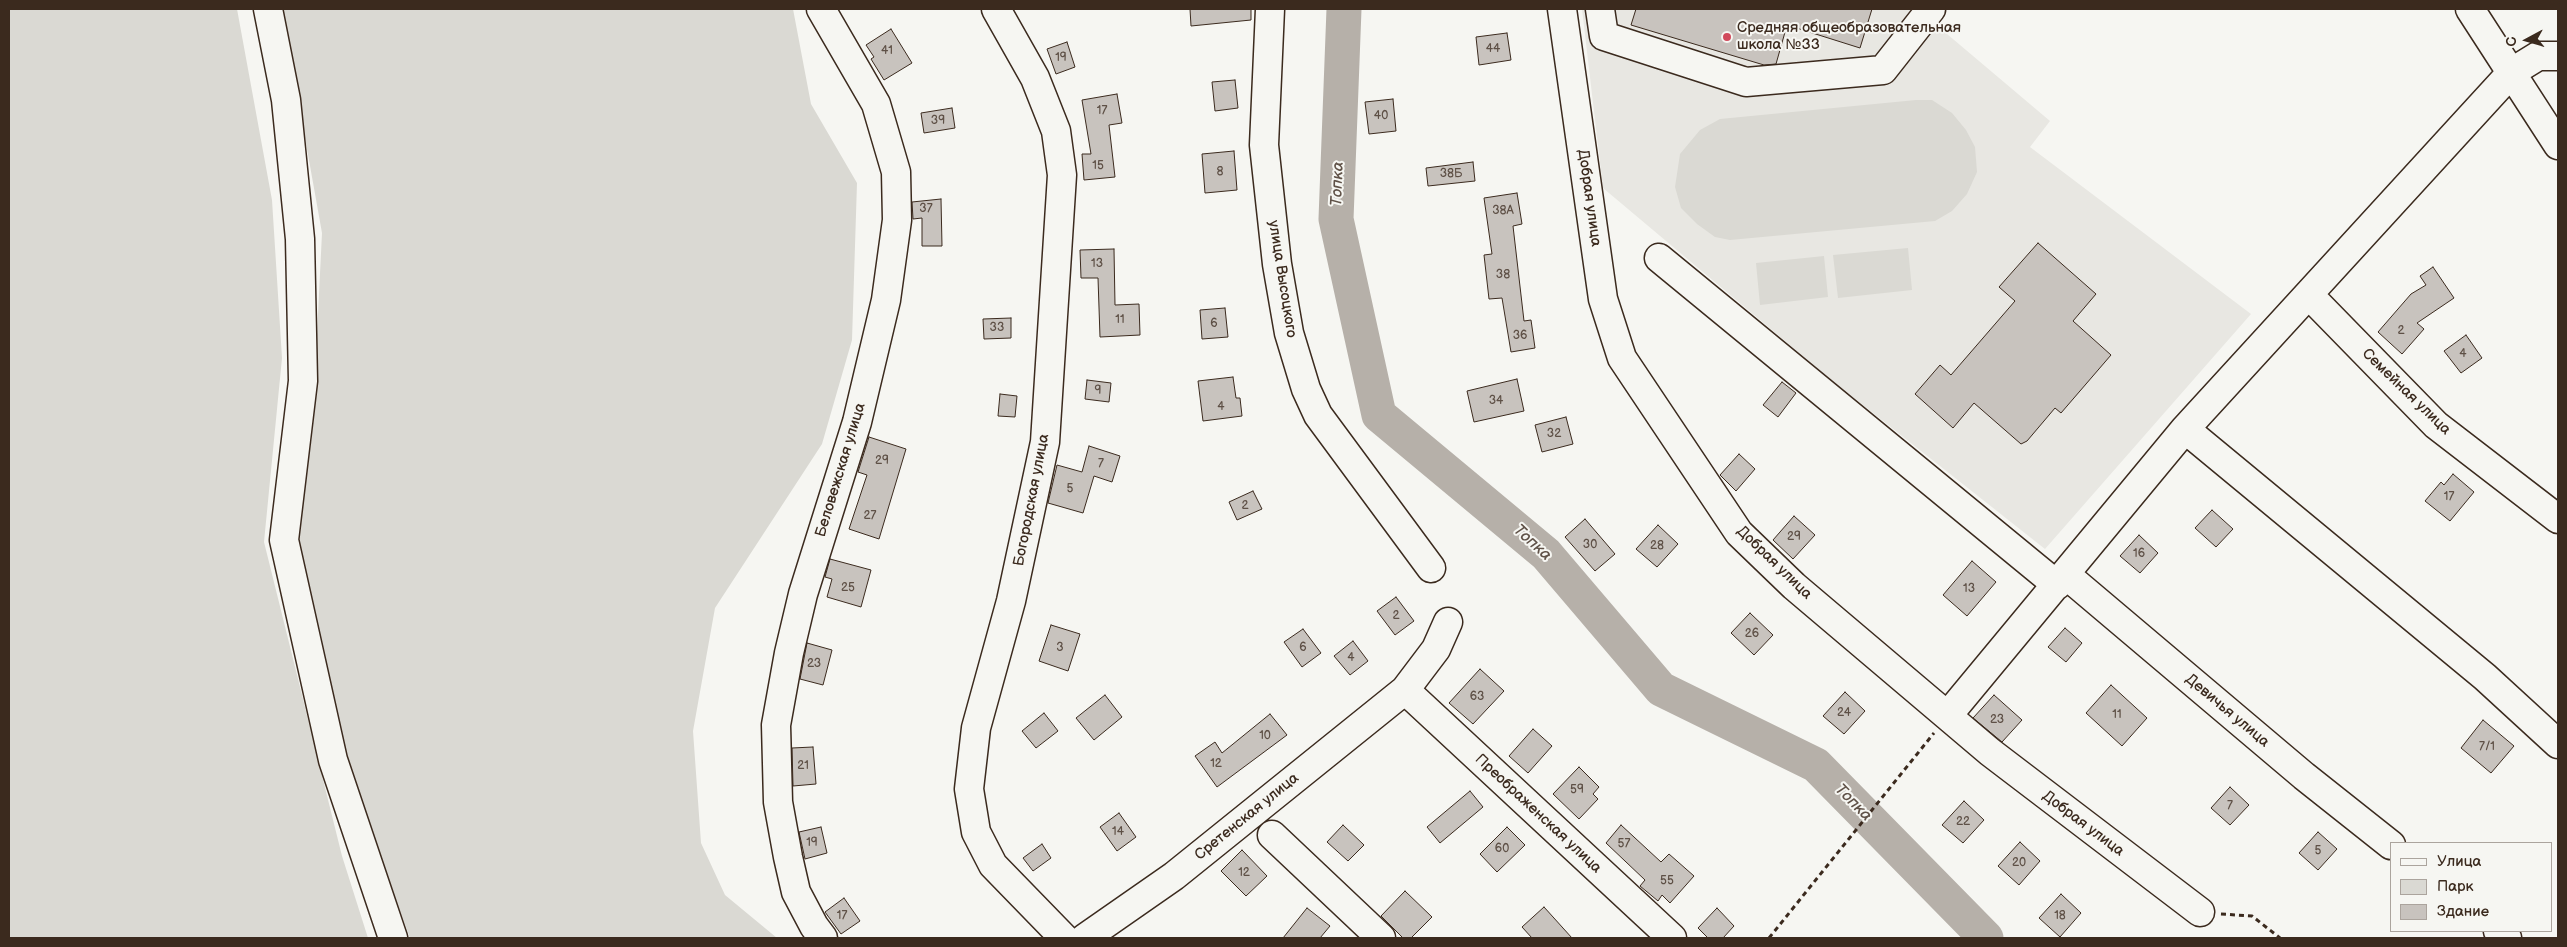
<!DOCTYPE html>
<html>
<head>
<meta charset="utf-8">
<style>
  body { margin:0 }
  #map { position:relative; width:2567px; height:947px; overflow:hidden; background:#f6f6f2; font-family:"Balsamiq Sans",sans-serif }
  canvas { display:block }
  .frame { position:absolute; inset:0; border:10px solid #3b2a1e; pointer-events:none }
  .legend { position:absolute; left:2390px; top:842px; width:162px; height:90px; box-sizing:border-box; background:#f6f6f2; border:1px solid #aba49d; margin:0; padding:6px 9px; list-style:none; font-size:15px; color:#3b2a1e }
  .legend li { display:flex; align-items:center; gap:10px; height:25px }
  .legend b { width:25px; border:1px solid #aba49d }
  .north { position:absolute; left:2502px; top:15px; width:50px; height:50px; -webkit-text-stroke:4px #f6f6f2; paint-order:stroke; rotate:264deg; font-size:14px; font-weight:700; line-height:20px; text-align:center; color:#3b2a1e }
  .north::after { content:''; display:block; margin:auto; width:18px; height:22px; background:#3b2a1e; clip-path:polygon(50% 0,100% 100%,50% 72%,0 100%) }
</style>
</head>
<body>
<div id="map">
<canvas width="2567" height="947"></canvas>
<div class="frame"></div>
<ul class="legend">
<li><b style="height:6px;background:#f6f6f2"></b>Улица</li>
<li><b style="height:14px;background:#dad9d3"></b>Парк</li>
<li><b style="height:14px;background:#c8c3be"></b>Здание</li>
</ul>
<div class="north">С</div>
</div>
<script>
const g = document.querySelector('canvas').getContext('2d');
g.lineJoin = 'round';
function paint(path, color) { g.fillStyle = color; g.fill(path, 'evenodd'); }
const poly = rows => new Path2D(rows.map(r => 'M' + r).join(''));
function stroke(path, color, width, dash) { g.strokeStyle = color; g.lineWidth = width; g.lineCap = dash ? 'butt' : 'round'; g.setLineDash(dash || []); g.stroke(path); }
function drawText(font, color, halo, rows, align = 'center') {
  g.font = font + ' "Balsamiq Sans",sans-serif'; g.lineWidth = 4; g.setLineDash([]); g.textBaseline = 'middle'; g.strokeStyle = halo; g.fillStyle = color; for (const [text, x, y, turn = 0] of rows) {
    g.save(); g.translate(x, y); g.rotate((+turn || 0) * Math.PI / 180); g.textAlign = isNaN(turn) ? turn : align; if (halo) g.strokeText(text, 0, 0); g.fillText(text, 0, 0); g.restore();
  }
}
paint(poly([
  [1582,9,1945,9,1934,23,2050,121,2030,147,2251,314,2045,549,1835,383,1603,188]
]), '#e8e7e2');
paint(poly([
  [9,9,237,9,272,200,282,358,264,542,342,856,368,938,9,938],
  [282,9,793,9,811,104,857,183,852,340,822,444,715,608,693,731,701,843,725,895,777,938,410,938,345,761,297,539,312,436,322,233],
  [1916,100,1932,100,1952,113,1966,130,1975,147,1977,172,1967,194,1952,211,1935,221,1730,240,1715,237,1697,224,1681,208,1675,187,1680,154,1700,130,1720,119],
  [1908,248,1912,290,1838,298,1833,255],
  [1824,256,1828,297,1760,305,1756,263]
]), '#dad9d3');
stroke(poly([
  [1344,9,1336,219,1379,415,1546,554,1661,689,1816,765,1986,938]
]), '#b6b0a9', 35);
const building = poly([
  [1190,9,1251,9,1251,20,1191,26,1190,9],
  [1636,9,1872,9,1860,48,1787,25,1776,64,1764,65,1631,25,1636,9],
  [891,29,912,63,884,80,871,59,874,57,866,45,891,29],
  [1507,33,1511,60,1479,65,1476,37,1507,33],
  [1067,42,1075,67,1056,74,1047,49,1067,42],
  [1235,80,1238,108,1215,111,1212,82,1235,80],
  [1117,94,1122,123,1109,125,1115,177,1084,180,1082,154,1091,154,1082,100,1117,94],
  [1393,99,1396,131,1369,134,1365,102,1393,99],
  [952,108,955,128,924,133,921,113,952,108],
  [1234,151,1237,190,1205,193,1202,154,1234,151],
  [1473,162,1475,181,1428,186,1426,168,1473,162],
  [1517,193,1522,224,1513,226,1524,321,1531,320,1535,348,1511,352,1502,298,1489,299,1484,255,1492,254,1484,198,1517,193],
  [941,199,942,246,922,246,922,218,913,219,912,202,941,199],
  [2038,243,2096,294,2073,321,2111,355,2061,413,2055,408,2027,441,2021,444,1974,403,1953,428,1915,394,1940,365,1951,375,2015,301,1999,287,2038,243],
  [1114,249,1115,305,1139,304,1140,335,1100,337,1098,278,1081,278,1080,250,1114,249],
  [2433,267,2454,298,2417,323,2424,329,2402,354,2378,332,2411,294,2426,285,2420,276,2433,267],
  [1225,308,1228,337,1202,339,1200,310,1225,308],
  [1011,318,1011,338,984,339,983,319,1011,318],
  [2466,335,2482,358,2461,373,2444,351,2466,335],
  [1233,377,1236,398,1240,398,1242,416,1203,421,1198,381,1233,377],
  [1517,379,1524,411,1474,422,1467,391,1517,379],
  [1087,380,1111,383,1109,402,1085,399,1087,380],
  [1782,382,1796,393,1778,417,1763,405,1782,382],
  [1000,394,1017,396,1015,417,998,416,1000,394],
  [1566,417,1573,444,1542,452,1535,425,1566,417],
  [869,437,906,449,879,539,849,529,867,475,858,472,869,437],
  [1089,446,1120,456,1112,482,1094,476,1083,513,1048,503,1057,465,1082,472,1089,446],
  [1739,454,1755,469,1736,491,1720,475,1739,454],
  [2453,474,2474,492,2450,521,2425,501,2441,482,2444,485,2453,474],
  [1253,491,1262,509,1237,520,1229,502,1253,491],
  [2212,510,2233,529,2216,547,2195,528,2212,510],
  [1794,516,1815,535,1793,559,1773,540,1794,516],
  [1585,519,1615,554,1595,571,1565,537,1585,519],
  [1658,525,1678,544,1657,567,1636,549,1658,525],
  [2139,535,2158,553,2140,573,2120,556,2139,535],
  [830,559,871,570,861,607,827,597,832,579,825,577,830,559],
  [1972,561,1996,582,1967,616,1943,595,1972,561],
  [1396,597,1414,621,1395,635,1377,611,1396,597],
  [1750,613,1773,635,1754,655,1731,633,1750,613],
  [1051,625,1080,634,1068,671,1039,661,1051,625],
  [2065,628,2082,643,2066,662,2048,647,2065,628],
  [1303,629,1321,653,1302,667,1284,642,1303,629],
  [1353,641,1368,661,1350,675,1334,656,1353,641],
  [807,643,832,650,823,685,800,679,807,643],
  [1480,669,1504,691,1473,724,1449,703,1480,669],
  [2111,685,2147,718,2122,746,2086,713,2111,685],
  [1845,692,1865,711,1844,734,1823,716,1845,692],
  [1105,695,1122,717,1094,740,1076,718,1105,695],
  [1994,695,2022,720,2002,742,1973,718,1994,695],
  [1044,713,1058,731,1036,748,1022,731,1044,713],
  [1270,714,1287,735,1217,787,1195,756,1215,742,1222,753,1270,714],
  [2483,720,2514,746,2491,773,2461,748,2483,720],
  [1533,729,1552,746,1528,773,1509,756,1533,729],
  [813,747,816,784,793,786,792,748,813,747],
  [1579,767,1599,787,1593,794,1598,799,1579,819,1553,794,1579,767],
  [2230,787,2249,805,2230,825,2211,808,2230,787],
  [1470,791,1483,807,1440,843,1427,827,1470,791],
  [1964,801,1984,820,1963,843,1942,825,1964,801],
  [1119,813,1136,837,1117,851,1100,827,1119,813],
  [1343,825,1364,845,1348,861,1327,842,1343,825],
  [1621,825,1661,862,1669,854,1694,876,1670,903,1662,895,1658,901,1640,886,1645,880,1606,843,1621,825],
  [821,827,827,853,805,859,799,832,821,827],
  [1507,827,1525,845,1497,872,1480,854,1507,827],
  [2318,832,2337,849,2318,870,2299,853,2318,832],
  [2020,842,2040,861,2019,885,1998,866,2020,842],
  [1042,844,1051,858,1033,871,1023,858,1042,844],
  [1242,850,1267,876,1246,896,1221,871,1242,850],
  [1405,891,1432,917,1411,938,1403,938,1381,916,1405,891],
  [2061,894,2081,913,2060,937,2039,918,2061,894],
  [844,898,860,921,841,934,825,912,844,898],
  [1544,907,1572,938,1532,938,1522,927,1544,907],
  [1307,908,1330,926,1320,938,1283,938,1307,908],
  [1717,908,1734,926,1723,938,1708,938,1698,928,1717,908]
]);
paint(building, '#c8c3be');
stroke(building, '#3b2a1e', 1);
const minor = poly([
  [268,9,286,100,300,239,303,381,284,540,333,760,393,938],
  [821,9,876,104,896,172,897,220,886,300,857,422,803,594,789,653,776,725,778,802,788,857,796,892,814,926,823,938],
  [996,9,1035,78,1056,131,1062,175,1045,442,1011,601,976,728,969,789,976,832,993,865,1064,938],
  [1270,9,1264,145,1277,264,1289,333,1306,389,1318,415,1431,568],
  [1562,9,1603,299,1622,358,1739,533,1794,586,1990,752,2200,912],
  [1600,9,1604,36,1746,82,1883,70,1931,9],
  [2470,9,2558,145],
  [1659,258,2057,585],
  [2309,295,2436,425,2558,519],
  [2185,429,2485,677,2558,744],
  [2065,574,2304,776,2391,845],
  [1405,690,1672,938],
  [1948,715,2185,429,2512,72,2538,56,2558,56],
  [1272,835,1381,938],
  [2498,931,2507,938],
  [1085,938,1174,876,1405,690,1436,649,1448,622]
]);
stroke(minor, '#3b2a1e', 31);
stroke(poly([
  [2221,914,2252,916,2280,938],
  [1769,938,1934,733]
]), '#3b2a1e', 3, [5, 4]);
stroke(minor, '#f6f6f2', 28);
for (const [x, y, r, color] of [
  [1727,37,5,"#d1495b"]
]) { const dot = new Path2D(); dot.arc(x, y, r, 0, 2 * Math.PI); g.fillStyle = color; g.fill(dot); stroke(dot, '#f6f6f2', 2); }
drawText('12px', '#5e5046', null, [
  ["44",1493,49],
  ["41",887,51],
  ["19",1061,58],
  ["17",1102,111],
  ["40",1381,116],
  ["39",938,121],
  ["15",1098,166],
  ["8",1220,172],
  ["38Б",1451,174],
  ["37",926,209],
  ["38А",1503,211],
  ["13",1097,264],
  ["38",1503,275],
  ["11",1120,320],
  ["6",1214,324],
  ["33",997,328],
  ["2",2401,331],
  ["36",1520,336],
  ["4",2463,354],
  ["9",1098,391],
  ["34",1496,401],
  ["4",1221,407],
  ["32",1554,434],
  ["29",882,461],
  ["7",1101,464],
  ["5",1070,489],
  ["17",2449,497],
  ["2",1245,506],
  ["27",870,516],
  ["29",1794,537],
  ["30",1590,545],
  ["28",1657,546],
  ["16",2139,554],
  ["25",848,588],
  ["13",1969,589],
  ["2",1396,616],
  ["26",1752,634],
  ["3",1060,648],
  ["6",1303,648],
  ["4",1351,658],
  ["23",814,664],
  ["63",1477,697],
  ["24",1844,713],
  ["11",2117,715],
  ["23",1997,720],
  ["10",1265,736],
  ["7/1",2487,747],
  ["12",1216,764],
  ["21",803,766],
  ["59",1577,790],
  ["7",2230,806],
  ["22",1963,822],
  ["14",1118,832],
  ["19",812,843],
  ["57",1624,844],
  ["60",1502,849],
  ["5",2318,851],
  ["20",2019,863],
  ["12",1244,873],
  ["55",1667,881],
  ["17",842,916],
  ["18",2060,916]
]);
drawText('15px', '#3b2a1e', '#f6f6f2', [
  ["Средняя общеобразовательная",1737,28],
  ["школа №33",1737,45]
], 'left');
drawText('15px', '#3b2a1e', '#f6f6f2', [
  ["Добрая улица",1589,198,82],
  ["улица Высоцкого",1282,279,81],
  ["Семейная улица",2406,392,44],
  ["Беловежская улица",841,470,-73],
  ["Богородская улица",1032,500,-79],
  ["Добрая улица",1774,563,44],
  ["Девичья улица",2227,711,40],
  ["Преображенская улица",1538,814,43],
  ["Сретенская улица",1247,817,-39],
  ["Добрая улица",2083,824,37]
]);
drawText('italic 16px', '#605248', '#f6f6f2', [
  ["Топка",1338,184,-88],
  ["Топка",1532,543,42],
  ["Топка",1853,803,45]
]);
</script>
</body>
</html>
